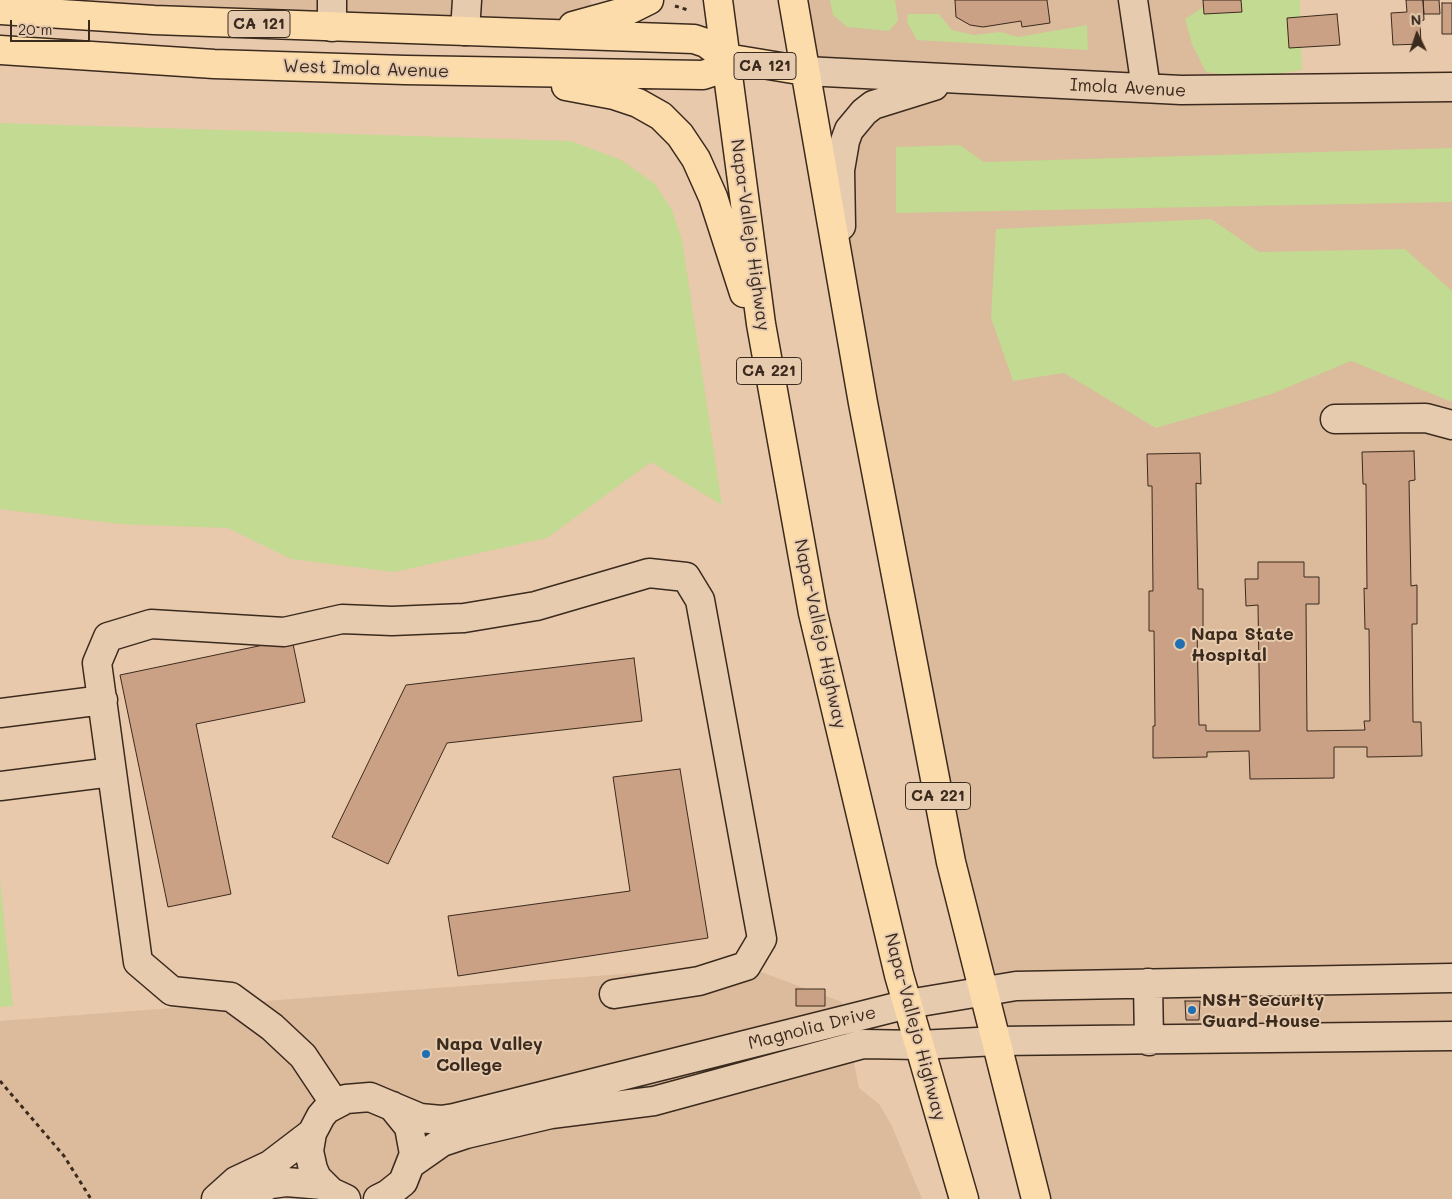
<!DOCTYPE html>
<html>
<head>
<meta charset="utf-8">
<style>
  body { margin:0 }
  #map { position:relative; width:1452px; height:1199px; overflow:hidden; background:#e8c9ab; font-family:Mali,sans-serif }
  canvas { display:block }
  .north { position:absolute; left:1392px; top:10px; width:50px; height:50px; -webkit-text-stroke:4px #e7cbae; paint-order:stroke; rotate:356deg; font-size:14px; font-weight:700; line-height:20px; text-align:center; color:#3b2a1e }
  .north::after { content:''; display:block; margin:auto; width:18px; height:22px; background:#3b2a1e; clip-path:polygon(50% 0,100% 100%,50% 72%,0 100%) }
  .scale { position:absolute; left:10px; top:20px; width:80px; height:22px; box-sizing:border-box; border:2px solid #3b2a1e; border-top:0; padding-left:6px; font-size:15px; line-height:18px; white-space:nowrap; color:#3b2a1e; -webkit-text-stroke:4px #e7cbae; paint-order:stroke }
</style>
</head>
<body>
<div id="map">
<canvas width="1452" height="1199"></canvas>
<div class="north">N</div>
<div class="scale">20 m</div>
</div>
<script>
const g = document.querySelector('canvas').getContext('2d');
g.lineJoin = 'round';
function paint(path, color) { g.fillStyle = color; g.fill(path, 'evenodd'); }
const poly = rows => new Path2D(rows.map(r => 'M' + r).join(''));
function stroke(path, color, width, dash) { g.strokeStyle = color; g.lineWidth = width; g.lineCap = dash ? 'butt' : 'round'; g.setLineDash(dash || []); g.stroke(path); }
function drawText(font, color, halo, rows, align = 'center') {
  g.font = font + ' Mali,sans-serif'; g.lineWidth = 4; g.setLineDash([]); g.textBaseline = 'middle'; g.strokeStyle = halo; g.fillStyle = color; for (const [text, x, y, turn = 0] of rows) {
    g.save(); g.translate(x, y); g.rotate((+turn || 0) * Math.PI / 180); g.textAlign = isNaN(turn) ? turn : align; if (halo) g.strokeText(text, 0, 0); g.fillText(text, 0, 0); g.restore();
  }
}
paint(poly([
  [0,0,590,0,598,20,582,25],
  [793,0,1269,0,1286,90,1452,87,1452,1199,1036,1199,843,288,849,130,957,79,805,71],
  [742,965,842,1002,859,1088,879,1104,891,1124,922,1199,0,1199,0,1021]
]), '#dcba9c');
paint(poly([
  [830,0,895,0,898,21,889,31,847,27,833,15],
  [1214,0,1300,0,1302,70,1252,78,1206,72,1192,44,1185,19],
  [908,14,939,14,952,30,974,35,1001,32,1018,37,1087,25,1088,50,917,40,907,22],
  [0,123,571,141,621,160,654,183,672,210,682,240,722,505,651,462,547,538,394,572,291,559,228,528,120,524,0,509],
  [960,145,984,162,1452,148,1452,202,896,213,896,147],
  [1211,219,1259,252,1405,249,1452,291,1452,402,1351,361,1272,394,1156,428,1064,373,1013,381,991,318,996,229],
  [0,880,13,1006,0,1007]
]), '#c2da91');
const building = poly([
  [955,0,1047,0,1050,23,1022,27,1021,21,983,27,970,25,956,17,955,0],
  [1203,0,1241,0,1242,12,1204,14,1203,0],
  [1406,0,1423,0,1424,20,1420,21,1421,44,1393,45,1391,13,1407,12,1406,0],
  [1423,0,1439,0,1440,14,1424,14,1423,0],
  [1442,3,1452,3,1452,34,1442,34,1442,3],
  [1337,14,1340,45,1289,48,1287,18,1337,14],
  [1414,451,1415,480,1409,481,1411,586,1417,585,1417,624,1412,624,1413,722,1421,722,1422,756,1367,757,1367,747,1334,747,1334,778,1250,779,1249,751,1207,752,1207,757,1153,758,1153,726,1155,726,1154,631,1149,631,1149,591,1153,591,1152,486,1148,486,1147,454,1200,453,1201,484,1196,483,1198,589,1203,589,1203,630,1197,630,1199,725,1206,725,1206,731,1260,731,1258,605,1246,606,1245,579,1258,579,1258,562,1304,562,1304,577,1319,577,1319,604,1306,604,1307,731,1365,730,1364,721,1370,721,1369,629,1365,629,1364,588,1367,589,1366,484,1363,484,1362,452,1414,451],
  [292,639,305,702,196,724,231,894,168,907,120,675,292,639],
  [634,658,642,721,447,743,388,864,332,837,406,685,634,658],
  [680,769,708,938,458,976,448,916,630,891,613,777,680,769],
  [796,989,825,989,825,1006,796,1006,796,989],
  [1185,1001,1200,1001,1199,1020,1186,1020,1185,1001]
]);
paint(building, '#caa184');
stroke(building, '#3b2a1e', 1);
const minor = poly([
  [1133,0,1146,88],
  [332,27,332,0],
  [465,31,467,0],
  [805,71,1181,90,1452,87],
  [841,226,840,170,845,141,849,130,864,112,873,105,934,86],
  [1335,419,1426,418,1452,425],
  [0,713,103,700],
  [0,786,112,772],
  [1148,983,1149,1041],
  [335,1104,303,1056,272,1027,231,997,172,991,138,962,97,663,108,637,151,624,284,632,342,619,392,621,464,618,536,606,649,573,686,577,700,600,762,939,746,966,699,981,614,994],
  [412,1163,442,1142,466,1134,551,1114,654,1101,863,1044,919,1045,997,1041,1452,1036],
  [242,1197,271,1184,286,1182,323,1185],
  [216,1199,236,1181,270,1165,312,1133],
  [346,1199,331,1192,317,1178,313,1169,309,1151,312,1133,321,1116,327,1109,346,1099,370,1097,420,1118,441,1120,454,1118,908,1004,1016,986,1452,978],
  [378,1199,388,1194,403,1182,414,1154,409,1127,392,1106]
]);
const major = poly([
  [718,0,761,324,813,613,899,975,964,1199],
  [793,0,863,403,951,862,1036,1199],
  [0,10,154,20,694,39,706,43,726,58,805,71],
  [573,26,627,11,649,0],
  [0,50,214,64,405,70,703,75,712,72,726,58],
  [566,86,614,95,638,103,661,116,680,135,696,159,713,197,744,293]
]);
stroke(minor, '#3b2a1e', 31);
stroke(major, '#3b2a1e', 31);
stroke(poly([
  [675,6,688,10],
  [0,1081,64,1156,91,1199]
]), '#3b2a1e', 3, [4, 4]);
stroke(minor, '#e7cbae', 28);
stroke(major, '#fddcac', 28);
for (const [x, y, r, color] of [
  [1180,644,6,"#1f6fb2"],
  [1192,1010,5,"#1f6fb2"],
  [426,1054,5,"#1f6fb2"]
]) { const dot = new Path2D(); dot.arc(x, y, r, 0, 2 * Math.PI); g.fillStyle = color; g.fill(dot); stroke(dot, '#e7cbae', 2); }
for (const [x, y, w] of [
  [259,24,62],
  [765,66,62],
  [769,371,65],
  [938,796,65]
]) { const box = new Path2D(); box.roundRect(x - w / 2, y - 13.5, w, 27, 4); g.fillStyle = '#e7cbae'; g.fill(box); stroke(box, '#3b2a1e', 1); }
drawText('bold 16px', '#3b2a1e', null, [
  ["CA 121",259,24],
  ["CA 121",765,66],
  ["CA 221",769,371],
  ["CA 221",938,796]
]);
drawText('18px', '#3b2a1e', '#e7cbae', [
  ["West Imola Avenue",366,69,2],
  ["Imola Avenue",1128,88,3],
  ["Napa-Vallejo Highway",750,235,82],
  ["Napa-Vallejo Highway",820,634,78],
  ["Napa-Vallejo Highway",915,1027,75],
  ["Magnolia Drive",812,1028,-14]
]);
drawText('bold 18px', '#3b2a1e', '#e7cbae', [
  ["Napa State",1191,634],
  ["Hospital",1191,655],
  ["NSH Security",1202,1000],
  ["Guard House",1202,1021],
  ["Napa Valley",436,1044],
  ["College",436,1065]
], 'left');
</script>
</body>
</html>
